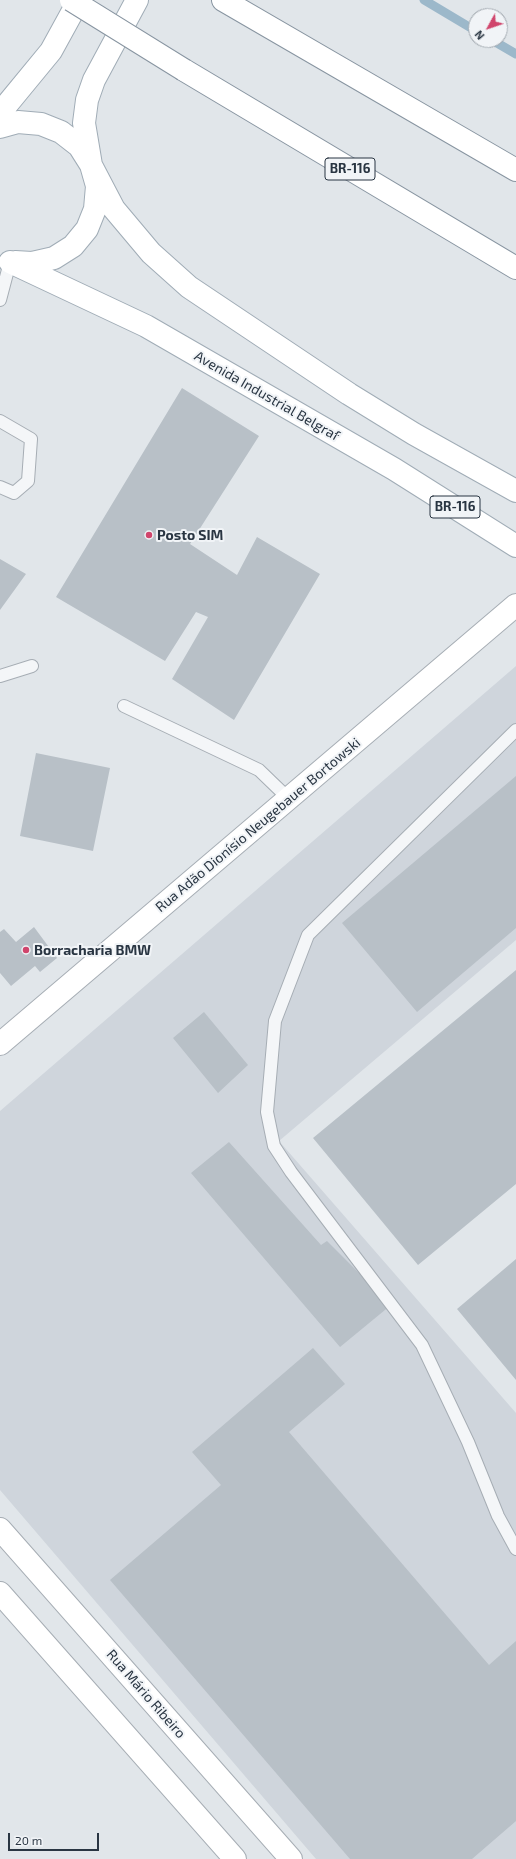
<!DOCTYPE html>
<html>
<head>
<meta charset="utf-8">
<style>
  body { margin:0 }
  #map { position:relative; width:516px; height:1859px; overflow:hidden; background:#e1e6ea; font-family:"Exo 2",sans-serif }
  canvas { display:block }
  .north { position:absolute; left:468px; top:8px; width:40px; height:40px; box-sizing:border-box; background:#f1f4f7; border:1px solid #a1a8af; border-radius:50%; rotate:230deg; font-size:11px; font-weight:700; line-height:16px; text-align:center; color:#293542 }
  .north::after { content:''; display:block; margin:auto; width:14px; height:18px; background:#d0456c; clip-path:polygon(50% 0,100% 100%,50% 72%,0 100%) }
  .scale { position:absolute; left:8px; top:1833px; width:91px; height:18px; box-sizing:border-box; border:2px solid #293542; border-top:0; padding-left:5px; font-size:12px; line-height:14px; white-space:nowrap; color:#293542; -webkit-text-stroke:3px #f1f4f7; paint-order:stroke }
</style>
</head>
<body>
<div id="map">
<canvas width="516" height="1859"></canvas>
<div class="north">N</div>
<div class="scale">20 m</div>
</div>
<script>
const g = document.querySelector('canvas').getContext('2d');
g.lineJoin = 'round';
function paint(path, color) { g.fillStyle = color; g.fill(path, 'evenodd'); }
const poly = rows => new Path2D(rows.map(r => 'M' + r).join(''));
function stroke(path, color, width, dash) { g.strokeStyle = color; g.lineWidth = width; g.lineCap = dash ? 'butt' : 'round'; g.setLineDash(dash || []); g.stroke(path); }
function drawText(font, color, halo, rows, align = 'center') {
  g.font = font + ' "Exo 2",sans-serif'; g.lineWidth = 4; g.setLineDash([]); g.textBaseline = 'middle'; g.strokeStyle = halo; g.fillStyle = color; for (const [text, x, y, turn = 0] of rows) {
    g.save(); g.translate(x, y); g.rotate((+turn || 0) * Math.PI / 180); g.textAlign = isNaN(turn) ? turn : align; if (halo) g.strokeText(text, 0, 0); g.fillText(text, 0, 0); g.restore();
  }
}
paint(poly([
  [516,666,516,940,279,1141,516,1413,516,1859,316,1859,0,1490,0,1111]
]), '#cfd5dc');
stroke(poly([
  [424,0,476,31],
  [492,40,516,54]
]), '#9cb8ca', 9);
paint(poly([
  [182,388,259,436,190,544,237,575,257,537,320,574,234,720,172,679,208,617,196,612,165,661,56,597],
  [0,559,26,574,0,610],
  [36,753,110,768,93,851,20,836],
  [516,776,516,928,417,1012,342,923],
  [34,927,57,958,40,972,35,966,11,986,0,973,0,932,4,929,16,942],
  [516,970,516,1184,418,1265,313,1138],
  [204,1012,248,1065,218,1093,173,1038],
  [229,1142,321,1245,327,1241,391,1305,340,1347,191,1173],
  [516,1259,516,1380,457,1309],
  [313,1348,345,1384,289,1432,489,1665,516,1641,516,1821,472,1859,350,1859,110,1580,221,1485,192,1452]
]), '#b8c0c7');
const lane = poly([
  [0,300,10,262],
  [0,421,31,439,28,481,14,493,0,487],
  [0,676,32,666],
  [124,706,259,770,289,799],
  [516,730,308,935,275,1021,267,1112,274,1146,291,1172,422,1345,468,1442,498,1516,516,1549]
]);
const secondary = poly([
  [0,1044,516,605],
  [0,1529,291,1859],
  [0,1593,235,1859]
]);
const primary = poly([
  [137,0,94,80,87,100,84,123,91,165,114,209,151,253,189,287,349,394,414,434,516,491],
  [0,113,51,51,79,0],
  [0,127,18,122,41,124,61,132,79,146,91,165,97,186,95,209,87,229,73,246,54,258,32,263,15,262],
  [10,262,146,326,394,469,516,546]
]);
const highway = poly([
  [223,0,516,170],
  [184,70,516,268]
]);
stroke(lane, '#a6adb4', 14);
stroke(secondary, '#a6adb4', 24);
stroke(primary, '#a0acb6', 24);
stroke(highway, '#8895a1', 24);
stroke(lane, '#f4f6f8', 12);
stroke(secondary, '#fff', 22);
stroke(primary, '#fff', 22);
stroke(highway, '#fff', 22);
const highwayBridge = poly([
  [71,0,184,70]
]);
stroke(highwayBridge, '#8895a1', 24, []);
stroke(highwayBridge, '#fff', 22);
for (const [x, y, r, color] of [
  [149,535,4,"#d0456c"],
  [26,950,4,"#d0456c"]
]) { const dot = new Path2D(); dot.arc(x, y, r, 0, 2 * Math.PI); g.fillStyle = color; g.fill(dot); stroke(dot, '#f1f4f7', 1.5); }
for (const [x, y, w] of [
  [350,169,50],
  [455,507,50]
]) { const box = new Path2D(); box.roundRect(x - w / 2, y - 11, w, 22, 3); g.fillStyle = '#f1f4f7'; g.fill(box); stroke(box, '#293542', 1); }
drawText('bold 13px', '#293542', null, [
  ["BR-116",350,169],
  ["BR-116",455,507]
]);
drawText('14px', '#293542', '#f1f4f7', [
  ["Avenida Industrial Belgraf",267,396,30],
  ["Rua Adão Dionísio Neugebauer Bortowski",258,825,-40],
  ["Rua Mário Ribeiro",146,1694,49]
]);
drawText('bold 14px', '#293542', '#f1f4f7', [
  ["Posto SIM",157,535],
  ["Borracharia BMW",34,950]
], 'left');
</script>
</body>
</html>
